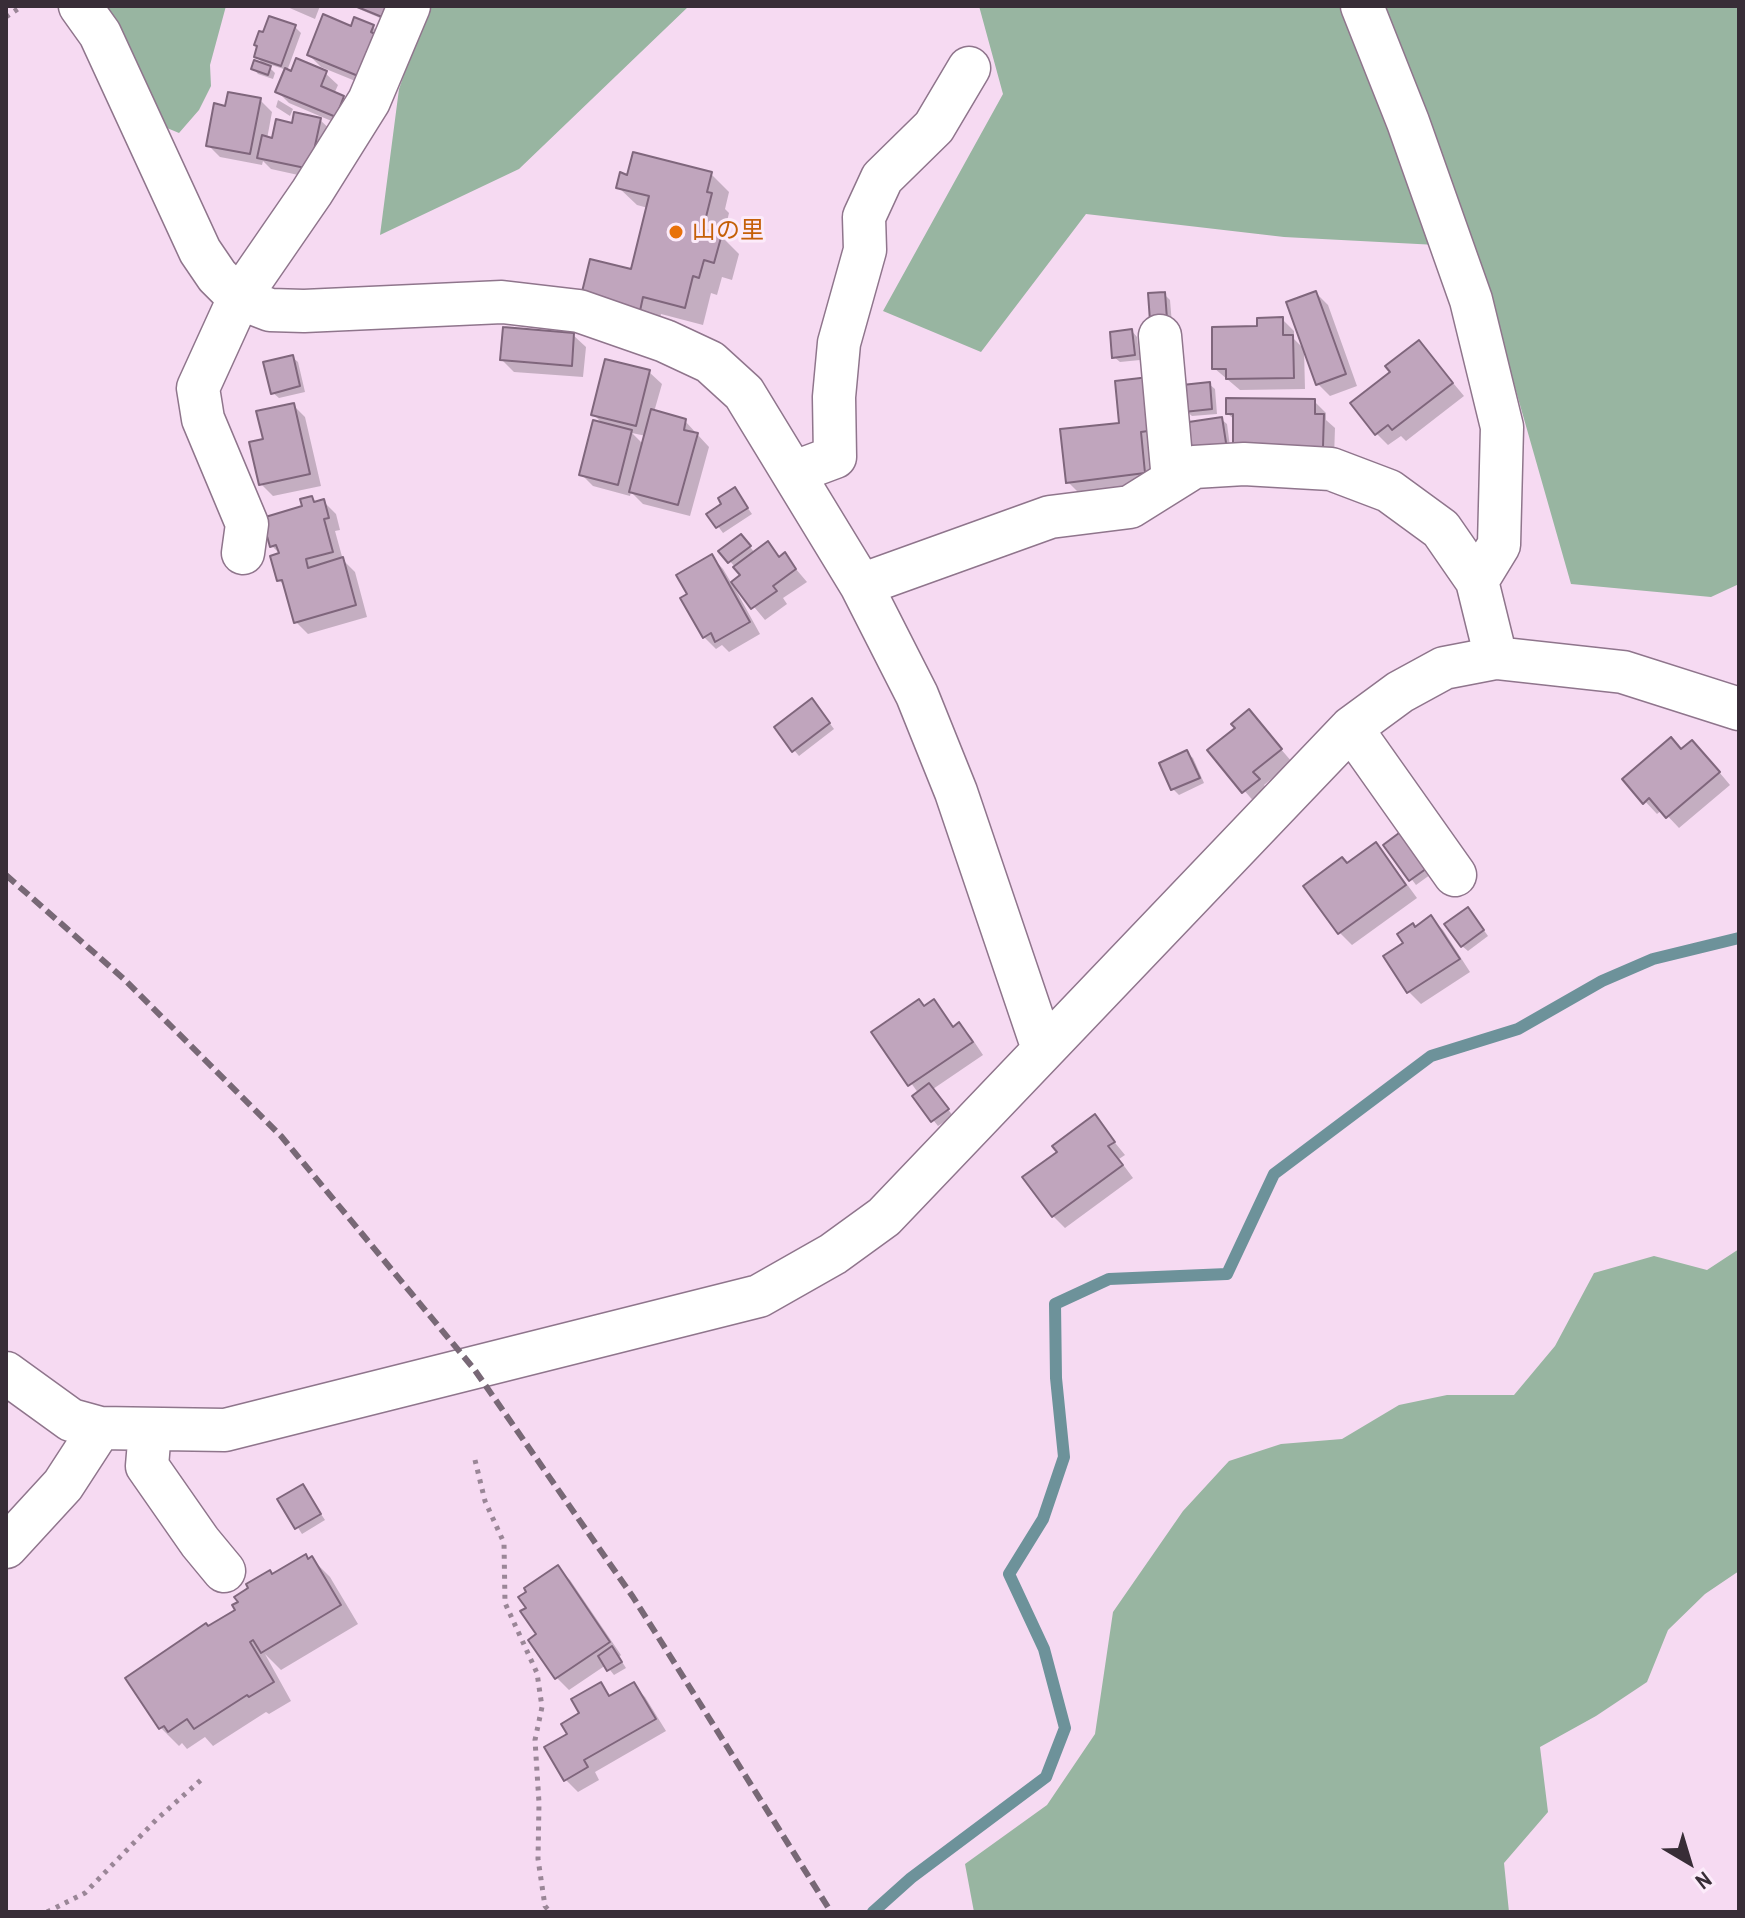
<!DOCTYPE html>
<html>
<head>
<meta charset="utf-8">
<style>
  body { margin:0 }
  #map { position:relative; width:1745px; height:1918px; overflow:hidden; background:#f6daf2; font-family:"Archivo Narrow",sans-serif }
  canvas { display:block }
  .frame { position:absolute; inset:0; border:8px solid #382d37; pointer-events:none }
  .north { position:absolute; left:1649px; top:1822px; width:80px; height:80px; -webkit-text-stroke:6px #fcebfa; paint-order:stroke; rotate:142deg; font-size:22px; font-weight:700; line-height:32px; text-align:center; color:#382d37 }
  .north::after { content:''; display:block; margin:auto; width:28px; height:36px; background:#382d37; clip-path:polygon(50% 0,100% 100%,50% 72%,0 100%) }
</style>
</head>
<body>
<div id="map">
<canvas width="1745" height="1918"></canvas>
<div class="frame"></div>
<div class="north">N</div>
</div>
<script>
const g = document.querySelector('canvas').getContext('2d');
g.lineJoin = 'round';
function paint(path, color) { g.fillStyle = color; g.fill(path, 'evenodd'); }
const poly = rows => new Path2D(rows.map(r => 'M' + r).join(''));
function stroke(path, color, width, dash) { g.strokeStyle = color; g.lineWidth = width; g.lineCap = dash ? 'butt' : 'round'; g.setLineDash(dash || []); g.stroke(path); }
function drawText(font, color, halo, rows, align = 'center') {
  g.font = font + ' "Archivo Narrow","Noto Sans JP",sans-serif'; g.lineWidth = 6; g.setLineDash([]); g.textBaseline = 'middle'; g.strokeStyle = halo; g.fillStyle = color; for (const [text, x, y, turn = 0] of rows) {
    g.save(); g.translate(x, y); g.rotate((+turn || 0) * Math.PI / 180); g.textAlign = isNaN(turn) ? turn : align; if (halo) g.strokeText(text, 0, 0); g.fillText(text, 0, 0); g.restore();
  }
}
paint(poly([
  [98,6,226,6,210,65,211,86,199,110,179,133,155,123],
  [428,6,689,6,519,169,380,235,399,89],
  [979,6,1739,6,1739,584,1711,597,1571,584,1475,247,1284,237,1086,214,981,352,883,311,1003,94],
  [1739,1249,1739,1571,1705,1594,1668,1630,1647,1682,1596,1716,1540,1747,1548,1812,1504,1863,1509,1912,974,1912,965,1864,1047,1805,1095,1734,1113,1612,1183,1511,1229,1461,1281,1444,1342,1439,1399,1405,1447,1395,1514,1395,1555,1346,1594,1273,1654,1256,1707,1270]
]), '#98b5a1');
paint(poly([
  [285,6,320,6,315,19],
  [352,6,394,6,387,21],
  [270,18,295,27,301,33,287,71,325,73,338,85,334,94,343,97,355,109,348,128,289,103,277,91,287,70,265,63,275,73,273,79,258,74,253,68,266,67,256,56],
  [373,27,385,39,375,89,321,67,309,55,352,28],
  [260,100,272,112,267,139,273,140,294,125,320,120,333,132,321,180,271,169,263,161,262,165,220,157,208,145,227,108],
  [278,100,293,109,290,116,276,107],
  [711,174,729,192,725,209,729,213,723,238,739,254,732,280,722,277,717,295,711,293,703,325,661,314,658,328,601,314,632,272,648,208,637,205,618,187,629,177],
  [1316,293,1328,305,1357,386,1330,396,1318,384],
  [1164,294,1170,300,1172,324,1151,295],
  [1282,319,1294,331,1294,339,1304,349,1305,389,1240,390,1214,368,1259,328],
  [1132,331,1137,337,1140,360,1120,362,1114,357],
  [573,335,586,347,583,377,514,372,502,360],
  [1419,342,1464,396,1406,441,1401,436,1388,445,1376,433,1393,372],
  [292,357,298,362,305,392,279,398,273,393],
  [649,372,662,384,654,412,685,421,709,447,690,516,643,504,631,492,630,496,593,486,581,474,604,425,593,414],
  [632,433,646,436,643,444],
  [1149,379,1156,485,1080,494,1068,482,1122,424],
  [1209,384,1215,389,1217,414,1192,416,1186,411],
  [1314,401,1326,413,1326,420,1335,428,1334,458,1235,420,1228,414],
  [293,405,305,417,321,486,273,496,261,484,265,440],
  [1221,419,1227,424,1231,454,1188,454],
  [735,490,752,514,723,533,709,514,724,505],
  [312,498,317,503,324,502,336,514,340,530,335,531,343,560,355,572,367,617,308,634,296,622,286,587,279,580,281,555,272,546],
  [746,542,755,553,768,544,781,558,784,555,807,582,783,598,787,604,765,620,735,584,733,585,760,634,729,652,722,645,716,649,704,637,689,595,711,556,723,569,732,584,743,576,721,551],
  [817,706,834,729,799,756,794,750],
  [1249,712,1292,762,1264,785,1270,792,1256,804,1210,751,1237,728],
  [1682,751,1704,754,1730,785,1679,828,1662,810,1657,814,1625,780],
  [1187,753,1193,758,1204,783,1179,795,1173,789,1161,764],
  [1375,845,1387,857,1417,898,1352,945,1340,933,1306,886,1347,865],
  [1386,845,1434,872,1416,885],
  [1473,915,1488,936,1468,951,1462,946],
  [1431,918,1443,930,1470,972,1421,1004,1409,992,1386,957,1406,944,1415,929],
  [934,1002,955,1028,959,1025,971,1037,983,1055,933,1089,953,1116,938,1126,915,1097,919,1094,874,1032],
  [1094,1117,1125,1155,1119,1159,1133,1178,1065,1228,1053,1216,1060,1152],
  [303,1487,325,1520,302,1534,280,1500],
  [312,1559,330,1577,358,1624,281,1670,265,1654,291,1701,269,1714,266,1712,213,1746,205,1737,187,1749,182,1743,179,1746,161,1728,208,1628,238,1610,273,1576],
  [558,1568,570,1580,621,1655,619,1657,626,1668,614,1675,606,1665,569,1690,557,1678,531,1640,539,1635,528,1608,529,1592],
  [600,1685,612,1697,633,1685,645,1697,666,1731,595,1772,599,1780,578,1792,566,1780,570,1735]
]), '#0003');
stroke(poly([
  [873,1912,911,1878,1046,1777,1065,1728,1044,1649,1009,1574,1043,1519,1064,1457,1056,1378,1055,1304,1109,1279,1227,1274,1274,1174,1431,1056,1518,1029,1602,981,1653,959,1739,938]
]), '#6d929a', 12);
const building = poly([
  [355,6,386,6,382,17,355,6],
  [323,14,351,26,354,17,374,25,371,32,379,36,363,78,307,55,323,14],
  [269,16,296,25,281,66,254,57,257,46,254,45,259,31,263,32,269,16],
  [296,58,327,71,321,86,344,96,336,117,275,92,285,68,291,71,296,58],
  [254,60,271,66,268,75,251,69,254,60],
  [228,92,261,98,250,154,206,146,214,103,225,106,228,92],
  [294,112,321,118,310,169,257,158,262,135,272,138,276,119,292,123,294,112],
  [633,152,712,172,707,192,712,193,703,229,722,234,714,263,704,260,699,278,693,276,685,308,643,297,640,311,581,296,590,259,631,269,649,196,616,188,620,172,627,175,633,152],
  [1316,291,1346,374,1316,385,1286,302,1316,291],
  [1165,292,1167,319,1150,321,1148,293,1165,292],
  [1283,317,1283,335,1293,335,1294,378,1226,379,1226,369,1212,369,1212,327,1257,326,1257,318,1283,317],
  [503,327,574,333,572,366,500,360,503,327],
  [1132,329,1135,355,1112,358,1110,332,1132,329],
  [1419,340,1453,383,1392,430,1388,425,1375,435,1350,403,1390,372,1385,366,1419,340],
  [293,355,300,386,271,394,263,362,293,355],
  [605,359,650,370,636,426,591,415,605,359],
  [1149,377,1155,430,1141,432,1145,473,1066,483,1060,429,1119,423,1115,381,1149,377],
  [1210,382,1212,409,1184,412,1182,385,1210,382],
  [1226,398,1315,399,1315,414,1324,414,1323,447,1233,447,1233,414,1226,414,1226,398],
  [294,403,310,474,259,485,249,442,263,439,256,411,294,403],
  [651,409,686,419,684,430,698,433,678,505,629,492,651,409],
  [1222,417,1227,449,1187,455,1182,423,1222,417],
  [593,420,632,430,618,485,579,475,593,420],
  [735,487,748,508,716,528,706,514,721,504,718,498,735,487],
  [312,496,314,502,324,499,329,518,324,519,333,552,306,559,308,568,343,557,356,605,294,623,282,580,277,581,270,556,279,553,276,545,270,547,262,518,302,506,300,499,312,496],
  [741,534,751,546,728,563,718,551,741,534],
  [768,541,779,557,785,552,796,569,773,586,777,591,751,609,731,582,740,575,733,567,768,541],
  [712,554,750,622,715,642,711,633,703,638,680,598,687,594,676,575,712,554],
  [812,698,830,723,792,752,774,727,812,698],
  [1249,709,1282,749,1253,772,1260,779,1242,793,1207,750,1235,728,1231,724,1249,709],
  [1671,737,1681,749,1692,740,1720,772,1666,818,1649,798,1643,804,1622,779,1671,737],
  [1187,750,1200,778,1171,790,1159,763,1187,750],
  [1403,830,1430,866,1409,881,1383,845,1403,830],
  [1376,842,1406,885,1338,934,1303,886,1342,857,1347,863,1376,842],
  [1468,907,1484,930,1461,947,1444,924,1468,907],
  [1431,915,1460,959,1407,993,1383,956,1403,943,1397,934,1413,923,1415,927,1431,915],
  [919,999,924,1006,934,999,953,1027,959,1022,973,1042,908,1086,871,1032,919,999],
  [929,1083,949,1109,931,1122,912,1096,929,1083],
  [1095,1114,1115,1142,1108,1146,1123,1165,1052,1217,1022,1177,1057,1152,1052,1146,1095,1114],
  [303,1484,321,1514,295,1529,277,1499,303,1484],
  [306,1554,308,1559,312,1556,341,1605,261,1653,253,1640,250,1642,274,1682,249,1697,247,1695,194,1729,187,1719,168,1732,164,1726,159,1729,125,1678,206,1623,208,1626,235,1610,232,1605,238,1602,234,1597,248,1588,246,1584,270,1570,272,1574,306,1554],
  [558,1565,610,1642,555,1679,528,1640,536,1634,520,1611,526,1608,518,1597,526,1592,524,1588,558,1565],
  [612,1646,622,1662,607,1671,598,1656,612,1646],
  [601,1682,609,1696,634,1682,656,1719,584,1760,588,1767,564,1781,544,1747,567,1734,561,1724,579,1713,571,1699,601,1682]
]);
paint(building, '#c0a5bd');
stroke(building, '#7f667c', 2);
const minor = poly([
  [80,6,100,34,200,251,217,276,239,298,270,310,304,311,502,302,579,311,665,341,710,362,744,393,861,585,917,695,956,792,1043,1049],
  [1362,6,1408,122,1471,300,1502,427,1499,545,1477,581],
  [1160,336,1173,480],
  [795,472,835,457,834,397,839,343,865,250,864,217,882,178,934,127,969,68],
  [243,553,247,524,203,419,198,388,239,298,312,192,369,101,409,6],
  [861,585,1050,517,1130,507,1194,467,1244,464,1331,469,1389,491,1441,529,1477,581,1496,658],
  [1351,728,1455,875],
  [6,1373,71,1420,100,1428,225,1430,759,1296,833,1254,884,1217,1351,728,1400,692,1444,668,1496,658,1623,672,1739,709],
  [150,1430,147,1466,200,1542,224,1571],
  [6,1547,63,1485,100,1428]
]);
stroke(minor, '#8f758c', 45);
stroke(poly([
  [6,17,22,6],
  [475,1460,485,1501,504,1543,505,1603,537,1673,542,1707,535,1740,539,1803,538,1859,545,1906,550,1912],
  [47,1912,85,1893,157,1819,202,1779]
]), '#9a8697', 5, [4, 6]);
stroke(minor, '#fff', 42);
stroke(poly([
  [6,875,124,979,281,1136,474,1369,633,1597,831,1912]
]), '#786876', 6, [12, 6]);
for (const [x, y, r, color] of [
  [676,232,8,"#e8710a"]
]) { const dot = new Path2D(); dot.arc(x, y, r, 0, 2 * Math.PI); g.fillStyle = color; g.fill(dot); stroke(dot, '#fcebfa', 3); }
drawText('24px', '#c56008', '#fcebfa', [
  ["山の里",692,232]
], 'left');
</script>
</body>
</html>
